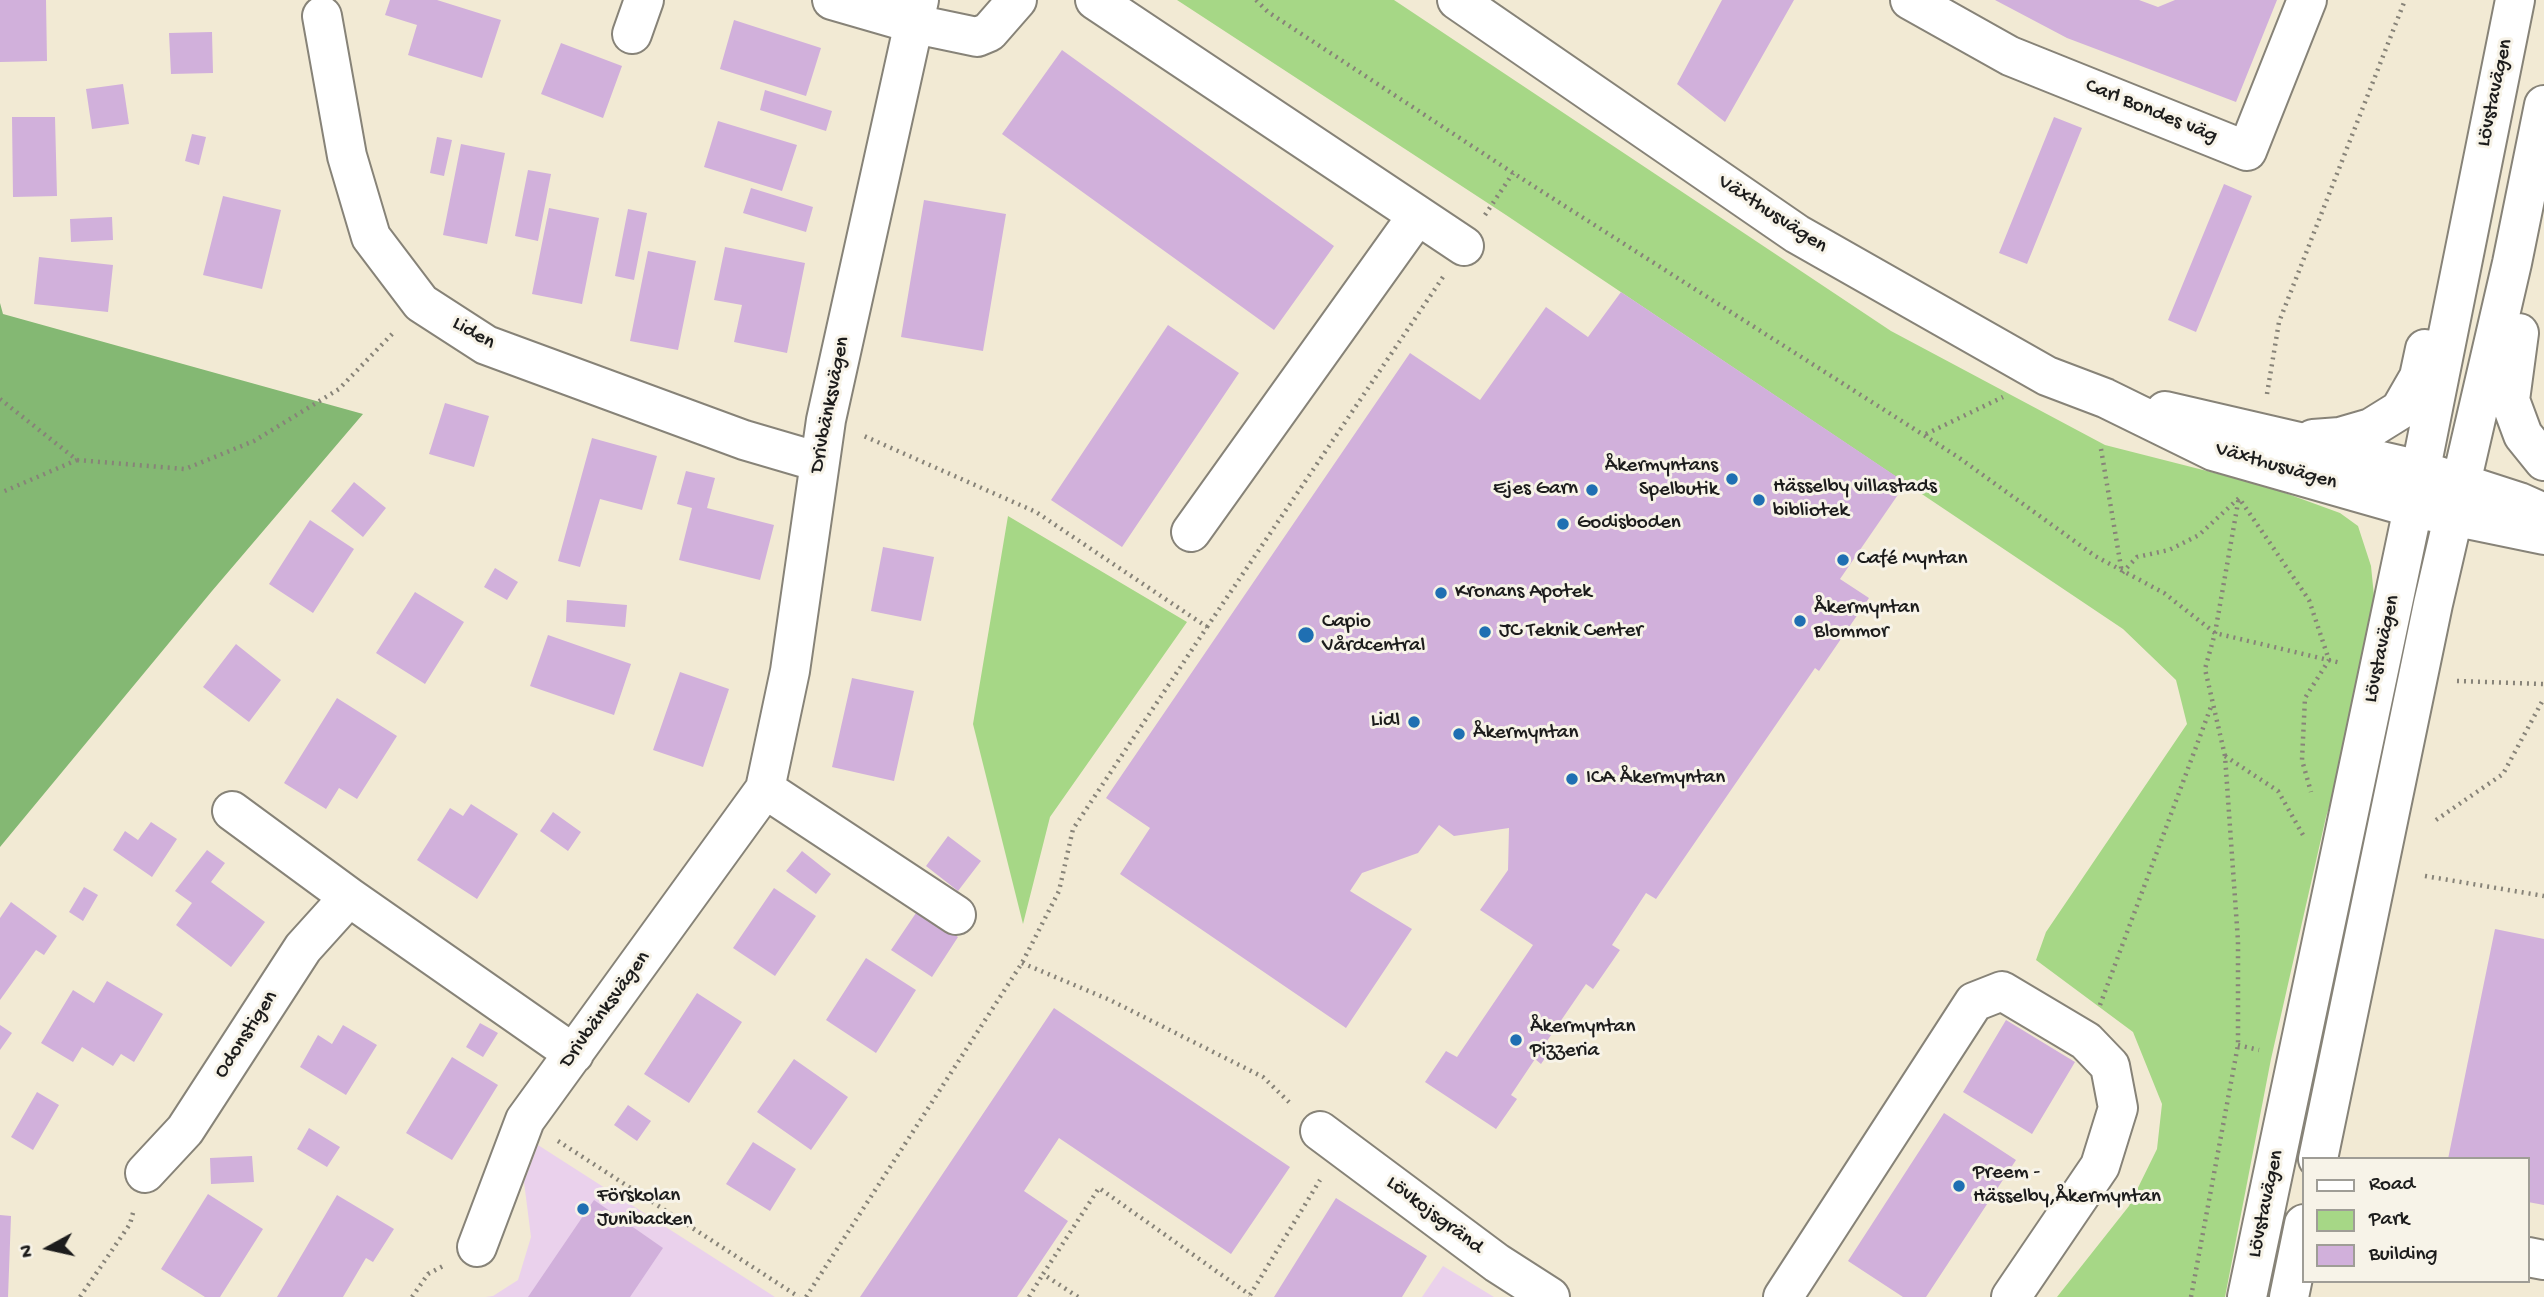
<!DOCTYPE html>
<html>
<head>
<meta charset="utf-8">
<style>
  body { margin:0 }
  #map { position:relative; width:2544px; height:1297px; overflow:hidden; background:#f2ead4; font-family:"Gochi Hand",sans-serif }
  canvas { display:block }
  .legend { position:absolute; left:2302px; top:1157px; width:228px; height:126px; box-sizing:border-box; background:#f7f3e8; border:2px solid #9f9d96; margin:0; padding:9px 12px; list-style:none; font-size:21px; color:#1c1c1c }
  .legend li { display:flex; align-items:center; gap:14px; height:35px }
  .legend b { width:35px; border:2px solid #9f9d96 }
  .north { position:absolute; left:14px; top:1213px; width:70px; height:70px; -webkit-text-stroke:5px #f7f3e8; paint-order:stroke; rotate:262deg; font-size:19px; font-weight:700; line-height:28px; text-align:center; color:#1c1c1c }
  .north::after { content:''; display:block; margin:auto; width:24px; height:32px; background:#1c1c1c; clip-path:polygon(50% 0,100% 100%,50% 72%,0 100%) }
</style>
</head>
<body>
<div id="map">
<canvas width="2544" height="1297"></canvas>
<ul class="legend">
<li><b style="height:9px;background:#fff"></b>Road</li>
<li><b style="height:19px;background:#a6d786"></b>Park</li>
<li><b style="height:19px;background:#d1b0db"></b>Building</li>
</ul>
<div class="north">N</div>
</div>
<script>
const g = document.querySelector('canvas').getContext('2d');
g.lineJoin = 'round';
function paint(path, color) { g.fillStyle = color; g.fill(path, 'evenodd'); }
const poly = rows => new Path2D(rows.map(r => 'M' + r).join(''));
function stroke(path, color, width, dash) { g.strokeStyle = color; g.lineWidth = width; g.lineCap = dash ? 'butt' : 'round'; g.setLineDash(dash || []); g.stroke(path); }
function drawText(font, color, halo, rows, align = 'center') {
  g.font = font + ' "Gochi Hand",sans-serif'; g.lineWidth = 6; g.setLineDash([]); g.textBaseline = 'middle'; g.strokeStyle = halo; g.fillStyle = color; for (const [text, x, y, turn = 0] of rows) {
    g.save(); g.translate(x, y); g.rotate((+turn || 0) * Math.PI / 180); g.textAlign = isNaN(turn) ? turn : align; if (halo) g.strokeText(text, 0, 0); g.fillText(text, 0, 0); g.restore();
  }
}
paint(poly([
  [538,1145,775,1297,486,1297,493,1296,518,1280,531,1237,524,1182],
  [1443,1266,1494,1297,1422,1297]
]), '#ead1ec');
paint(poly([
  [1177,0,1394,0,1891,331,2105,445,2266,486,2340,513,2358,526,2371,566,2375,606,2351,735,2326,817,2271,1059,2225,1297,2057,1297,2129,1206,2157,1149,2162,1104,2133,1032,2036,960,2046,932,2187,724,2176,680,2123,629,1506,215],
  [1008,516,1187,622,1050,817,1023,924,973,724]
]), '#a6d786');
paint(poly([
  [0,303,3,314,363,414,212,591,0,847]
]), '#84b873');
paint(poly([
  [0,0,46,0,47,61,0,62],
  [390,0,437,0,501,20,482,78,408,55,417,25,385,15],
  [1722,0,1794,0,1725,122,1677,84],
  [1995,0,2139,0,2158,7,2175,0,2277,0,2236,102,2067,38],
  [734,20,821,48,806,96,720,69],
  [212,32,213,73,171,74,169,33],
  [561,43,622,66,603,118,541,94],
  [1062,50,1334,246,1274,330,1002,134],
  [123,84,129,124,92,129,86,89],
  [765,90,832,111,826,131,760,110],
  [12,117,55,117,57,196,13,197],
  [2054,117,2082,128,2027,264,1999,253],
  [718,121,797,145,782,191,704,167],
  [192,134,206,137,199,165,185,161],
  [437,137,452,140,444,176,430,173],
  [461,144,505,153,487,244,443,235],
  [528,170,551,174,538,241,515,236],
  [2224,184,2252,196,2196,332,2168,320],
  [751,188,813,207,806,232,743,213],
  [223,196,281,210,262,289,203,275],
  [924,200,1006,214,983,351,901,337],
  [549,208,599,218,582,304,532,294],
  [628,209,647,213,634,280,615,276],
  [112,217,113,240,71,242,70,219],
  [725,247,805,263,787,353,734,342,742,305,714,300],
  [648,251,696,261,678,350,630,341],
  [39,257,113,265,108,312,34,304],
  [1621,292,1906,483,1840,579,1869,598,1819,671,1815,668,1656,899,1646,893,1612,945,1620,950,1593,989,1586,984,1547,1041,1554,1045,1541,1064,1535,1059,1511,1095,1517,1099,1496,1129,1425,1082,1446,1051,1457,1057,1533,945,1480,910,1508,870,1509,828,1454,836,1439,825,1418,853,1362,873,1350,891,1412,929,1346,1028,1120,874,1150,828,1106,798,1410,353,1480,400,1546,307,1588,337],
  [1168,325,1239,373,1122,547,1051,500],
  [445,403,489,416,474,467,429,454],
  [592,438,657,456,642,510,600,499,580,567,558,561],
  [686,471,715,478,707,508,774,525,760,580,679,560,692,508,677,504],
  [354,482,386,508,363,537,331,511],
  [310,520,354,549,313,613,269,584],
  [883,547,934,557,921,621,871,611],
  [495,568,518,582,507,600,484,587],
  [415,592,464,622,425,684,376,653],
  [567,600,627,605,625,627,566,622],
  [548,635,631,664,614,715,530,686],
  [236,644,281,680,249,722,203,687],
  [680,672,729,689,703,767,653,750],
  [852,678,914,691,894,781,832,767],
  [337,698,397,736,357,799,339,788,326,809,284,783],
  [471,804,518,834,477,899,417,860,450,808,463,816],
  [553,812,581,832,568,851,540,831],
  [151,822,177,839,152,877,113,850,125,831,138,840],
  [948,836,981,861,958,891,926,866],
  [207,850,225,863,211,882,265,922,231,967,176,925,192,903,175,891],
  [802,851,831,874,816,894,786,871],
  [84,887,98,895,83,921,69,912],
  [774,888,816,916,775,976,733,948],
  [11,902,57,936,44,955,36,950,0,1000,0,918],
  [918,910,958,937,932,977,891,950],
  [2495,929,2544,939,2544,1205,2528,1202,2528,1159,2448,1159],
  [866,958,916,990,876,1053,826,1020],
  [107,981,163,1014,134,1062,121,1054,113,1066,82,1047,73,1062,41,1043,73,990,94,1003],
  [697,993,742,1022,689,1103,644,1074],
  [1054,1008,1290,1167,1231,1254,1059,1138,1024,1191,1068,1221,1017,1297,860,1297],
  [2006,1020,2075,1062,2032,1134,1963,1092],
  [480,1023,498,1033,483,1057,466,1047],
  [0,1025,12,1033,0,1050],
  [343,1025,377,1045,346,1095,300,1067,318,1035,332,1044],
  [452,1057,498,1085,452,1160,406,1133],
  [794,1059,848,1097,811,1150,757,1112],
  [37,1092,59,1105,33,1150,11,1137],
  [628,1105,651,1121,637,1141,614,1125],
  [1944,1113,2016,1160,1926,1297,1903,1297,1848,1261],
  [309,1128,340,1147,327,1167,297,1149],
  [753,1142,796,1169,770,1211,726,1184],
  [252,1156,254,1182,211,1184,210,1158],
  [208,1194,263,1229,220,1297,205,1297,161,1269],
  [337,1195,394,1229,373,1262,366,1258,343,1297,277,1297],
  [1336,1198,1427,1256,1402,1297,1274,1297],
  [594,1200,663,1248,630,1297,528,1297],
  [0,1215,11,1216,8,1297,0,1297]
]), '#d1b0db');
const minor = poly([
  [832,0,915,24,977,37,989,32,1017,0],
  [1095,0,1464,246],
  [1457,0,1797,234,2047,376,2105,398,2213,451,2413,508,2544,535],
  [1910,0,2010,56,2247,151,2307,0],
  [322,16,347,156,371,237,421,303,486,345,744,440,819,462],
  [632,34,644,0],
  [2519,333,2510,400,2523,435,2544,461],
  [2165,411,2420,470,2519,502,2544,513],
  [2313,439,2340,437,2371,428,2400,410,2419,377,2425,349],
  [1191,532,1417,216],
  [765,789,956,915],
  [232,811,349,897],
  [1320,1131,1497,1263,1550,1297],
  [2318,1159,2433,604,2512,263,2544,105],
  [145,1173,185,1130,303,948,349,897,574,1054],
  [477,1247,525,1120,765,789,790,671,826,420,919,0],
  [2528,1257,2544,1260],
  [1783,1297,1974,1002,2002,991,2086,1041,2110,1066,2118,1108,2100,1166,2011,1297],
  [2247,1297,2413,508,2515,0],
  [2289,1297,2304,1224]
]);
stroke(minor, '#878378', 42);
stroke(poly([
  [1256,0,1268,12,1513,173,1958,457,2095,556,2164,593,2215,633,2341,663],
  [1485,215,1513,173],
  [2267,394,2279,322,2405,0],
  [0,399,77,460,0,493],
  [1926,434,2003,397],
  [2101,449,2122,573,2137,557,2169,550,2199,535,2239,498,2309,600,2329,660,2305,698,2302,760,2311,792],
  [77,460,185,469,254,441,339,389,395,331],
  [1207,627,1443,277],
  [2457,681,2544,684],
  [2225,756,2278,791,2303,835],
  [2436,820,2503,774,2544,698],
  [2425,876,2544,896],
  [1022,963,1110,1000,1263,1077,1292,1105],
  [2100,1005,2212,704],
  [2238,1045,2259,1050],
  [558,1141,799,1297],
  [1250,1295,1320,1180],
  [80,1297,130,1224,134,1209],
  [412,1297,428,1274,443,1266],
  [806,1297,1022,963,1059,891,1073,829,1207,627,1036,512,864,436],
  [1029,1297,1043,1274],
  [1078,1297,1043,1274,1099,1188,1250,1295],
  [2191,1297,2238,1045,2238,941,2225,756,2205,669,2215,633,2239,497]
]), '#878378', 4.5, [2, 5]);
stroke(minor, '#fff', 38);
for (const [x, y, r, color] of [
  [1732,479,7,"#1f6fb2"],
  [1592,490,7,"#1f6fb2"],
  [1759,500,7,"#1f6fb2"],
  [1563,524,7,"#1f6fb2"],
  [1843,560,7,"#1f6fb2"],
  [1441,593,7,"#1f6fb2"],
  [1800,621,7,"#1f6fb2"],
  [1485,632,7,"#1f6fb2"],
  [1306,635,9,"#1f6fb2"],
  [1414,722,7,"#1f6fb2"],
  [1459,734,7,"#1f6fb2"],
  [1572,779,7,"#1f6fb2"],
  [1516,1040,7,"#1f6fb2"],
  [1959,1186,7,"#1f6fb2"],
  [583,1209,7,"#1f6fb2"]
]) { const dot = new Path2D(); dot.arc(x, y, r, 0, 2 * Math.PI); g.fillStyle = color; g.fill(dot); stroke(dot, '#f7f3e8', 2.5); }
drawText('21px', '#1c1c1c', '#f7f3e8', [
  ["Lövstavägen",2496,93,-78],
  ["Carl Bondes väg",2151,112,22],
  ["Växthusvägen",1772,215,33],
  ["Liden",473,334,30],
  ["Drivbänksvägen",831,405,-79],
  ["Växthusvägen",2276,467,16],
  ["Lövstavägen",2383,649,-78],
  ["Drivbänksvägen",606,1010,-54],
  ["Odonstigen",247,1035,-57],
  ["Lövstavägen",2267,1204,-78],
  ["Lövkojsgränd",1434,1216,37]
]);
drawText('21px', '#1c1c1c', '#f7f3e8', [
  ["Åkermyntans",1718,467,"right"],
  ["Spelbutik",1718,491,"right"],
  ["Hässelby villastads",1773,488],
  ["bibliotek",1773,512],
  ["Ejes Garn",1578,490,"right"],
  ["Godisboden",1577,524],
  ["Café Myntan",1857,560],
  ["Kronans Apotek",1455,593],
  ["Åkermyntan",1814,609],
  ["Blommor",1814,633],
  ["Capio",1322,623],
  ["Vårdcentral",1322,647],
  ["JC Teknik Center",1499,632],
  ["Lidl",1400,722,"right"],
  ["Åkermyntan",1473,734],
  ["ICA Åkermyntan",1586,779],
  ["Åkermyntan",1530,1028],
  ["Pizzeria",1530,1052],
  ["Preem -",1973,1174],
  ["Hässelby,Åkermyntan",1973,1198],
  ["Förskolan",597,1197],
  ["Junibacken",597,1221]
], 'left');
</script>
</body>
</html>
